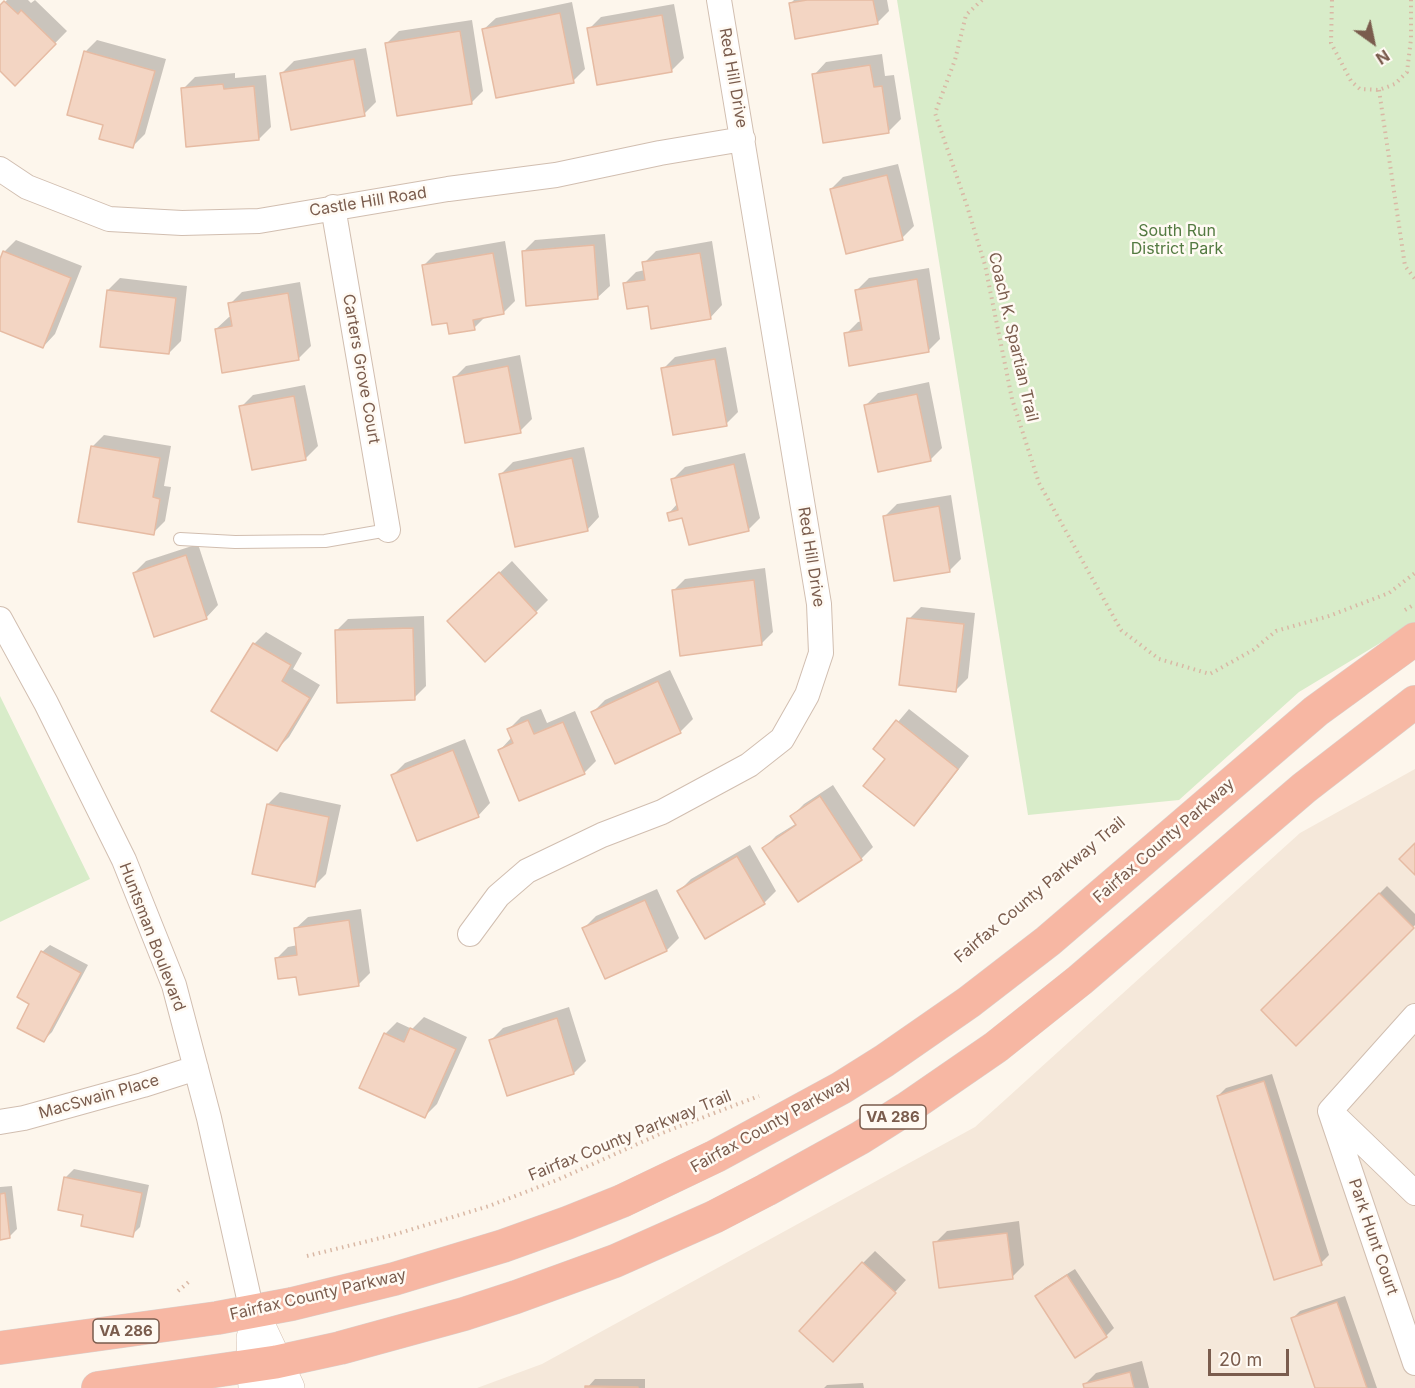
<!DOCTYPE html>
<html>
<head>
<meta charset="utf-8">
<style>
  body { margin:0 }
  #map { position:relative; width:1415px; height:1388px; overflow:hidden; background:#fdf6ec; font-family:Inter,sans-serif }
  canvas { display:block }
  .north { position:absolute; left:1343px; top:12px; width:60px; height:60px; -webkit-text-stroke:4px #fffaf3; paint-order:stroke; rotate:147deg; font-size:16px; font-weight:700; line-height:24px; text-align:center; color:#7a5c4d }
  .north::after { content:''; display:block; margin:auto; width:21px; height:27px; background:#7a5c4d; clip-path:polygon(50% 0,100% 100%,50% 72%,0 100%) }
  .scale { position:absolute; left:1208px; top:1349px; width:81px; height:27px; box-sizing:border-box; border:3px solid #7a5c4d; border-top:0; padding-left:8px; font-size:18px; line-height:21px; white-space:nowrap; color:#7a5c4d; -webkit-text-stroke:4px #fffaf3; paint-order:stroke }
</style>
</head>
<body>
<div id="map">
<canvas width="1415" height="1388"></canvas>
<div class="north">N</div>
<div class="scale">20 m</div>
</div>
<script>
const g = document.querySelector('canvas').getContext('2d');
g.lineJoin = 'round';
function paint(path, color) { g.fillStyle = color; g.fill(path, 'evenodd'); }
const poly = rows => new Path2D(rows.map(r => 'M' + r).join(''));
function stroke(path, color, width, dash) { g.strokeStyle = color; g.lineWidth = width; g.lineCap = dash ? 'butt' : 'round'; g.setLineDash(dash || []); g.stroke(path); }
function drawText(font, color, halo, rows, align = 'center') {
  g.font = font + ' Inter,sans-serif'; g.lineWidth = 5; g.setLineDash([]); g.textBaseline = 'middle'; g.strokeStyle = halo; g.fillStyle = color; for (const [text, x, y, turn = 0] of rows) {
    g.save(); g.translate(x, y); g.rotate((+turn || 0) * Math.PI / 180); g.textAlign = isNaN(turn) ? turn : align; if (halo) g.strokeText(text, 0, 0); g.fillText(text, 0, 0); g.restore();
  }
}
paint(poly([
  [1415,769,1415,1388,477,1388,542,1364,975,1127,1300,833]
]), '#f5e8da');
paint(poly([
  [897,0,1415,0,1415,622,1299,692,1179,800,1028,815],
  [0,696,90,879,0,922]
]), '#d8ecc9');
paint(poly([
  [7,0,28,0,31,3,35,0,67,31,15,84,0,69,0,7],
  [794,0,887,0,889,11,877,23,790,4],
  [572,2,585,69,573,81,483,30,496,18],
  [674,4,684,58,672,70,589,29,601,17],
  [472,20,483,91,471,103,387,43,399,31],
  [97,40,166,59,145,134,133,146,105,124,85,52],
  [366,48,376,102,364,114,282,73,294,61],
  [882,54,885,76,894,75,901,119,889,131,814,75,826,62],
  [235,73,235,78,266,75,271,127,259,139,183,89,195,77],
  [898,164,914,226,902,238,831,189,843,177],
  [605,234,610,286,597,298,523,252,535,240],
  [16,240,82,266,55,334,43,347,0,330,0,263,4,252],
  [505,241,515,301,503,313,486,316,474,328,448,321,424,265,436,253],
  [712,241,722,305,710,318,649,304,624,284,636,272,645,270,644,263,656,251],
  [929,268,940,339,928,351,846,334,858,322,862,321,857,290,869,278],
  [120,278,187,286,181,341,169,353,108,290],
  [300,282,311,346,299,358,223,371,216,329,229,317,232,317,230,304,242,292],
  [726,347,738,412,726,424,663,369,675,357],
  [520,355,532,419,520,431,454,378,466,366],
  [929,382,942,448,930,460,866,405,878,393],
  [305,385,318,446,306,458,241,407,253,395],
  [104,435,171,446,164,486,171,487,165,521,153,533,92,447],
  [584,447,599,517,587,530,501,474,513,462],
  [745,453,760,518,748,530,669,513,678,503,673,479,685,467],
  [951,495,961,559,949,571,885,516,897,504],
  [198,544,218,605,206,618,134,573,146,561],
  [512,561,548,600,536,612,461,609],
  [765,568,773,632,761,644,673,591,685,579],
  [921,607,975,613,968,678,956,690,909,619],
  [424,616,426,686,414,698,336,631,348,619],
  [266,632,302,653,293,669,320,685,289,737,277,749,214,711,254,644],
  [670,670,693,719,681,731,616,762,593,712,605,700],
  [541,709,547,723,575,711,596,761,584,773,500,750,512,737,509,729,521,717],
  [909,709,969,756,926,812,914,824,887,759,875,749],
  [465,739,490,803,478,816,393,775,405,763],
  [833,785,873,847,861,859,764,848,776,836,797,823,792,816,804,804],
  [280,792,341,805,326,874,314,886,268,804],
  [750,845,776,891,764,903,706,937,679,891,691,879],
  [1387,886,1415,914,1415,925,1296,1044,1263,1010],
  [657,889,679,938,667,950,606,977,584,928,596,916],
  [361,909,370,973,358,985,297,975,276,959,288,947,298,945,295,929,308,917],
  [50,945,88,965,52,1032,44,1040,31,1003,42,952],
  [569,1007,586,1061,574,1073,491,1040,503,1028],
  [424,1017,467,1037,437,1104,425,1116,385,1034,397,1022,412,1029],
  [1272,1074,1329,1255,1321,1263,1218,1096,1226,1088],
  [74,1169,149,1185,140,1227,132,1235,85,1214,59,1208,66,1177],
  [12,1186,17,1229,9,1237,0,1238,0,1187],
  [1019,1221,1024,1265,1012,1277,935,1243,947,1231],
  [875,1251,906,1280,844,1348,863,1263],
  [1075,1269,1114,1328,1106,1336,1037,1296,1045,1288],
  [1345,1296,1377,1388,1317,1388,1292,1319,1300,1311],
  [1142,1361,1149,1388,1085,1388,1084,1385,1096,1373],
  [595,1379,645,1379,645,1388,587,1388],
  [863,1383,864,1388,824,1388,827,1385]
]), '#0003');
const building = poly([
  [807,0,873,0,878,24,795,39,789,3,807,0],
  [4,1,18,14,21,10,56,44,15,86,0,71,0,5,4,1],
  [560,13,574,83,496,98,482,29,560,13],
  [662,15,672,72,597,85,587,28,662,15],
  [460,31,472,104,397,116,385,43,460,31],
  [84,51,155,71,133,148,99,139,103,125,67,115,84,51],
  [354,59,365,116,291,130,280,73,354,59],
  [870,65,874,87,882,86,889,133,823,143,812,74,870,65],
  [223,84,224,89,254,86,259,140,186,147,181,88,223,84],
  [887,175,903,240,846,254,830,189,887,175],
  [594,245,598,299,526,306,522,251,594,245],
  [3,251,71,278,43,348,0,331,0,259,3,251],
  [493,253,504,314,473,320,475,330,449,334,447,323,432,325,422,265,493,253],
  [700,253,711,319,651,329,648,306,627,309,623,283,645,280,642,262,700,253],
  [917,279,929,352,849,366,844,333,862,330,855,290,917,279],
  [107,290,176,298,169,354,100,347,107,290],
  [288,293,299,360,222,373,215,329,232,326,228,303,288,293],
  [715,359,727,426,673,435,661,368,715,359],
  [508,366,521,433,465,443,453,377,508,366],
  [917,394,931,461,878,472,864,405,917,394],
  [294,396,306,460,252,470,239,406,294,396],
  [91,446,160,458,153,497,160,499,154,535,78,522,91,446],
  [572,458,588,531,515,547,499,474,572,458],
  [734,464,749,531,689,545,682,518,669,521,667,513,678,510,671,479,734,464],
  [939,506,950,572,894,581,883,516,939,506],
  [186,555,207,619,154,637,133,573,186,555],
  [499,572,537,613,485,662,447,621,499,572],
  [754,580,762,645,680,656,672,590,754,580],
  [907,618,964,624,956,692,899,685,907,618],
  [413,628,415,700,337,703,335,630,413,628],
  [253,643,291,665,282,681,310,698,277,751,211,711,253,643],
  [658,681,681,733,615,764,591,712,658,681],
  [528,720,534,734,563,722,585,774,519,801,498,750,513,743,507,729,528,720],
  [896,720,958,769,914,826,863,786,885,759,873,749,896,720],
  [453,750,479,817,417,841,391,775,453,750],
  [820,796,862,860,798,902,762,848,796,825,790,816,820,796],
  [267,804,329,817,315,887,252,874,267,804],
  [1415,843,1415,875,1399,859,1415,843],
  [737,856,765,904,705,939,677,891,737,856],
  [1379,893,1414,928,1296,1046,1261,1010,1379,893],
  [645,900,667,951,605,979,582,928,645,900],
  [349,920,359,986,299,995,296,977,278,979,275,958,297,955,294,928,349,920],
  [41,951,81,973,44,1042,17,1028,29,1004,17,997,41,951],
  [557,1018,574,1074,507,1096,489,1040,557,1018],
  [410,1028,456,1049,425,1118,359,1088,384,1033,404,1042,410,1028],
  [1264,1081,1322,1265,1274,1280,1217,1096,1264,1081],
  [64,1177,142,1193,133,1237,81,1226,83,1215,58,1210,64,1177],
  [5,1193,10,1238,0,1240,0,1194,5,1193],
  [1007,1233,1013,1279,939,1288,933,1242,1007,1233],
  [862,1262,896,1293,833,1362,799,1331,862,1262],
  [1067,1275,1107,1337,1075,1358,1035,1296,1067,1275],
  [1337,1302,1367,1388,1315,1388,1291,1318,1337,1302],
  [1130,1372,1134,1388,1084,1388,1083,1384,1130,1372],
  [585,1386,638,1387,638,1388,585,1388,585,1386]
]);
paint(building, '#f3d5c3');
stroke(building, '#e6bba3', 1.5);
const lane = poly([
  [180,539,235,542,325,541,388,530]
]);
const street = poly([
  [0,169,27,187,109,219,182,223,259,221,448,189,556,175,660,153,743,139],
  [333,207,388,530],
  [0,619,46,703,124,860,174,985,209,1118,252,1312],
  [470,934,498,896,527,871,602,835,662,812,749,765,782,739,807,695,821,653,819,604,719,0],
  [1330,1111,1415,1363],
  [1330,1111,1415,1016],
  [1334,1115,1415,1193],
  [0,1122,24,1118,143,1085,196,1068]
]);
const secondary = poly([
  [252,1312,288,1388],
  [253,1338,255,1388]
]);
const highway = poly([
  [0,1348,217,1318,292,1304,394,1279,503,1246,567,1223,622,1201,716,1156,841,1088,884,1061,969,1002,1048,941,1316,711,1415,639],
  [98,1388,276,1362,340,1348,464,1314,516,1297,615,1261,714,1217,766,1190,860,1138,906,1109,996,1047,1080,980,1304,788,1415,702]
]);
stroke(lane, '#d1beb0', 14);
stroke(street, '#d1beb0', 26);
stroke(secondary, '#d6c0b0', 34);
stroke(highway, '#dad1cd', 34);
stroke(poly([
  [982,0,966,15,955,60,935,113,967,206,985,265,1012,399,1039,483,1121,630,1159,659,1210,674,1253,650,1276,631,1329,616,1389,593,1415,573],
  [1332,0,1331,43,1351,81,1360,89,1379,90,1395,84,1407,72,1411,39,1411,0],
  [1379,90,1405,266,1415,279],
  [1405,610,1415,604],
  [307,1256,393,1235,489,1206,557,1180,662,1133,759,1096],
  [178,1291,191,1280]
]), '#d9b8a5', 4, [1.5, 4.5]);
stroke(lane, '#fff', 12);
stroke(street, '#fff', 24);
stroke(secondary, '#fff', 33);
stroke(highway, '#f7b7a3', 33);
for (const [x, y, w] of [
  [893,1117,66],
  [126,1331,66]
]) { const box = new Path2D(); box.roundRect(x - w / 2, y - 12, w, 24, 4.5); g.fillStyle = '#fffaf3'; g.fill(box); stroke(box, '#7a5c4d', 1.5); }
drawText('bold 15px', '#7a5c4d', null, [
  ["VA 286",893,1117],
  ["VA 286",126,1331]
]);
drawText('16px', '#7a5c4d', '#fffaf3', [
  ["Red Hill Drive",733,78,80],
  ["Castle Hill Road",368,202,-9],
  ["Coach K. Spartian Trail",1013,337,77],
  ["Carters Grove Court",361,369,80],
  ["Red Hill Drive",811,557,81],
  ["Fairfax County Parkway",1164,841,-41],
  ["Fairfax County Parkway Trail",1040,890,-40],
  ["Huntsman Boulevard",152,937,69],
  ["MacSwain Place",99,1097,-16],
  ["Fairfax County Parkway",771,1125,-29],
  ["Fairfax County Parkway Trail",630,1136,-22],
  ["Park Hunt Court",1373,1237,71],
  ["Fairfax County Parkway",318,1295,-13]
]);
drawText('16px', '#537a41', '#fffaf3', [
  ["South Run",1177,231],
  ["District Park",1177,249]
]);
</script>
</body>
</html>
